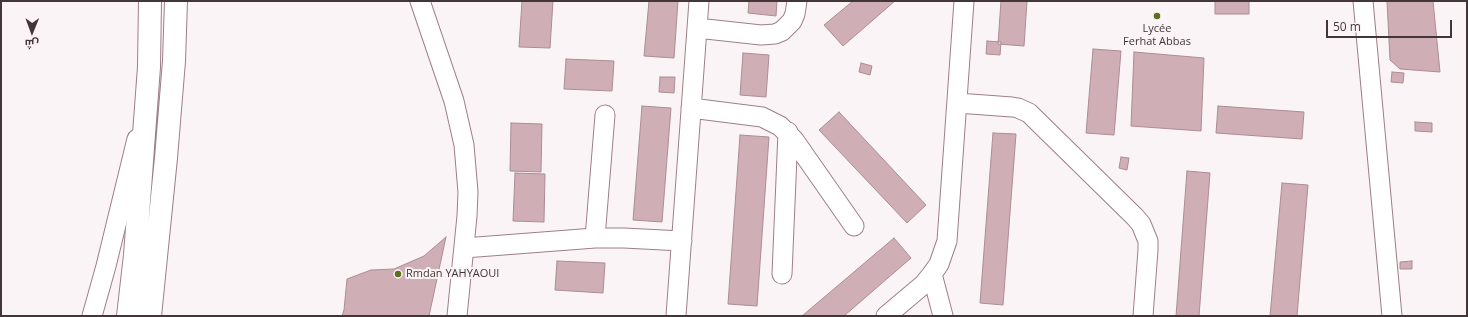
<!DOCTYPE html>
<html>
<head>
<meta charset="utf-8">
<style>
  body { margin:0 }
  #map { position:relative; width:1468px; height:317px; overflow:hidden; background:#fbf4f6; font-family:"Open Sans",Cairo,sans-serif }
  canvas { display:block }
  .frame { position:absolute; inset:0; border:2px solid #433639; pointer-events:none }
  .north { position:absolute; left:12px; top:12px; width:40px; height:40px; -webkit-text-stroke:3px #fbf4f6; paint-order:stroke; rotate:181deg; font-size:11px; font-weight:700; line-height:16px; text-align:center; color:#433639 }
  .north::after { content:''; display:block; margin:auto; width:14px; height:18px; background:#433639; clip-path:polygon(50% 0,100% 100%,50% 72%,0 100%) }
  .scale { position:absolute; left:1326px; top:20px; width:126px; height:18px; box-sizing:border-box; border:2px solid #433639; border-top:0; padding-left:5px; font-size:12px; line-height:14px; white-space:nowrap; color:#433639; -webkit-text-stroke:3px #fbf4f6; paint-order:stroke }
</style>
</head>
<body>
<div id="map">
<canvas width="1468" height="317"></canvas>
<div class="frame"></div>
<div class="north">ش</div>
<div class="scale">50 m</div>
</div>
<script>
const g = document.querySelector('canvas').getContext('2d');
g.lineJoin = 'round';
function paint(path, color) { g.fillStyle = color; g.fill(path, 'evenodd'); }
const poly = rows => new Path2D(rows.map(r => 'M' + r).join(''));
function stroke(path, color, width, dash) { g.strokeStyle = color; g.lineWidth = width; g.lineCap = dash ? 'butt' : 'round'; g.setLineDash(dash || []); g.stroke(path); }
function drawText(font, color, halo, rows, align = 'center') {
  g.font = font + ' "Open Sans",sans-serif'; g.lineWidth = 4; g.setLineDash([]); g.textBaseline = 'middle'; g.strokeStyle = halo; g.fillStyle = color; for (const [text, x, y, turn = 0] of rows) {
    g.save(); g.translate(x, y); g.rotate((+turn || 0) * Math.PI / 180); g.textAlign = isNaN(turn) ? turn : align; if (halo) g.strokeText(text, 0, 0); g.fillText(text, 0, 0); g.restore();
  }
}
const building = poly([
  [522,1,553,1,550,48,519,47,522,1],
  [649,1,678,1,674,58,644,56,649,1],
  [749,1,777,1,776,16,748,13,749,1],
  [853,1,895,1,843,46,824,25,853,1],
  [1001,1,1027,1,1024,46,998,44,1001,1],
  [1215,1,1249,1,1249,14,1215,14,1215,1],
  [1387,1,1433,1,1440,72,1400,69,1390,60,1387,1],
  [987,41,1001,42,1000,55,986,54,987,41],
  [1093,49,1121,51,1114,135,1086,133,1093,49],
  [1134,52,1204,58,1201,131,1131,126,1134,52],
  [743,53,769,55,766,97,740,95,743,53],
  [566,59,614,61,612,91,564,89,566,59],
  [861,63,872,66,870,75,859,72,861,63],
  [1392,72,1404,73,1403,83,1391,82,1392,72],
  [660,77,675,77,674,93,659,92,660,77],
  [642,106,671,108,662,222,633,220,642,106],
  [1218,106,1304,112,1302,139,1216,133,1218,106],
  [839,112,926,205,907,223,819,130,839,112],
  [1415,122,1432,123,1432,132,1415,131,1415,122],
  [511,123,542,124,541,172,510,171,511,123],
  [993,133,1016,134,1003,305,980,303,993,133],
  [740,135,769,137,757,306,728,304,740,135],
  [1121,157,1129,158,1127,170,1119,168,1121,157],
  [1187,171,1210,173,1199,316,1176,316,1187,171],
  [515,173,545,174,544,222,513,221,515,173],
  [1282,183,1308,185,1297,316,1270,316,1282,183],
  [446,237,429,316,342,316,344,310,347,279,371,270,394,269,424,256,446,237],
  [894,238,911,258,844,316,802,316,894,238],
  [557,261,605,263,603,293,555,290,557,261],
  [1412,261,1412,269,1400,269,1400,262,1412,261]
]);
paint(building, '#cfaeb6');
stroke(building, '#ab8d94', 1);
const minor = poly([
  [420,1,454,101,464,145,468,192,467,216,457,316],
  [1363,1,1392,316],
  [697,28,761,35,775,34,782,31,792,21,795,14,797,1],
  [957,103,1012,107,1018,108,1029,113,1135,217,1141,224,1148,241,1148,250,1143,316],
  [691,108,762,117,780,126,794,140,854,226],
  [595,238,605,115],
  [464,248,595,238,624,238,682,241],
  [782,274,788,132],
  [932,274,943,316],
  [92,316,106,266,137,139],
  [676,316,699,1],
  [886,316,924,284,932,274,939,264,947,241,964,1]
]);
const trunk = poly([
  [128,316,135,255,149,67,150,1],
  [150,316,166,158,174,61,176,1]
]);
stroke(minor, '#9d7f86', 21);
stroke(trunk, '#9d7f86', 24);
stroke(minor, '#fff', 19);
stroke(trunk, '#fff', 22);
for (const [x, y, r, color] of [
  [1157,16,4,"#597021"],
  [398,274,4,"#597021"]
]) { const dot = new Path2D(); dot.arc(x, y, r, 0, 2 * Math.PI); g.fillStyle = color; g.fill(dot); stroke(dot, '#fbf4f6', 1.5); }
drawText('11px', '#433639', '#fbf4f6', [
  ["Lycée",1157,29],
  ["Ferhat Abbas",1157,42],
  ["Rmdan YAHYAOUI",406,274,"left"]
]);
</script>
</body>
</html>
